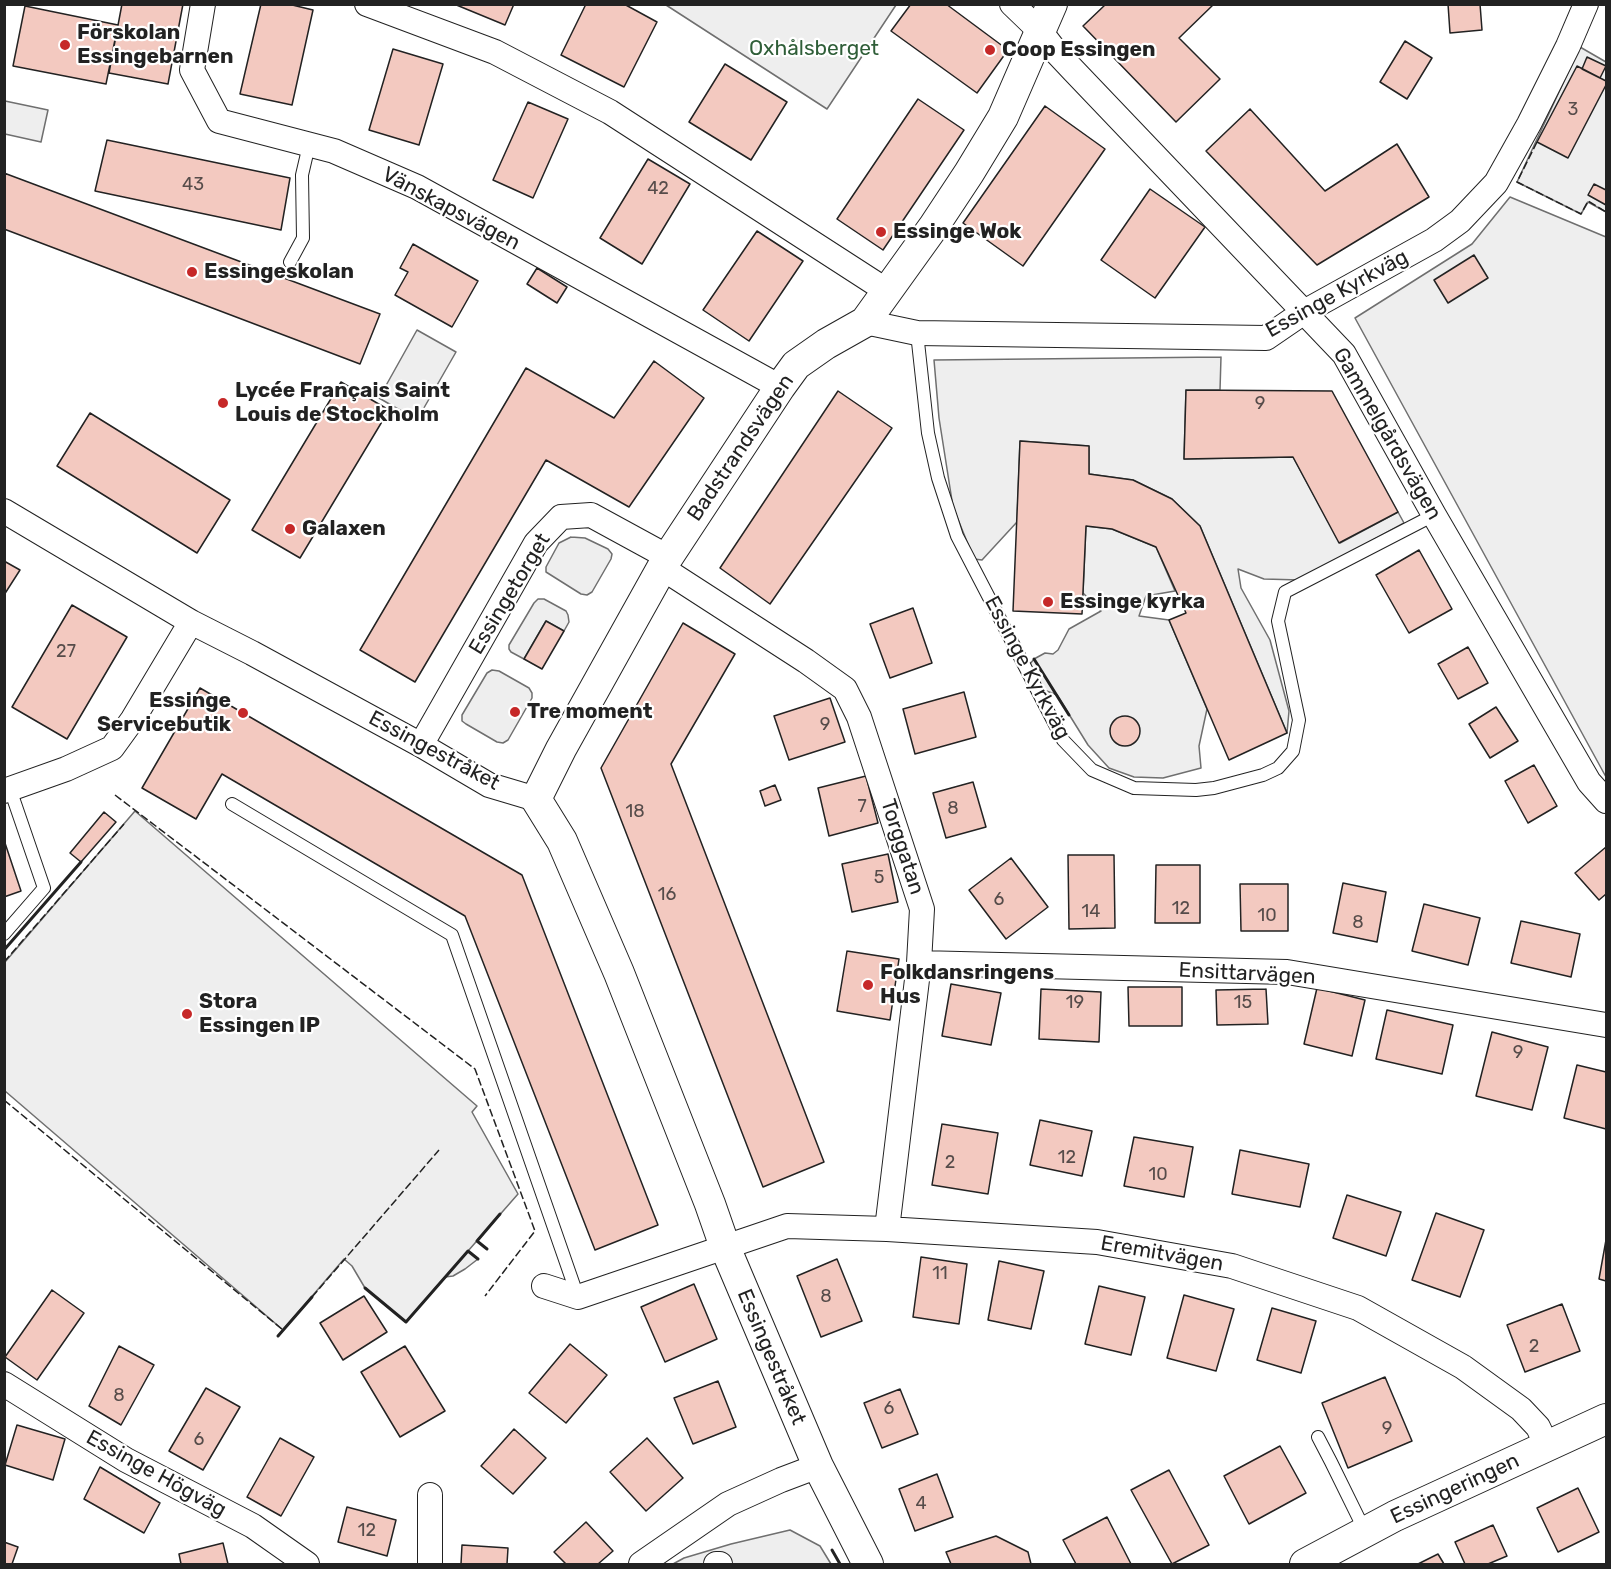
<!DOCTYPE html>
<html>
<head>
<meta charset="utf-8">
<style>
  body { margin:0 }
  #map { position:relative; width:1611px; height:1569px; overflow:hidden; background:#fff; font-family:Rubik,sans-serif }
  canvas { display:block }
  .frame { position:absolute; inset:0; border:6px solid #222; pointer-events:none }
</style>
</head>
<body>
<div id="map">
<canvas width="1611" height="1569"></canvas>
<div class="frame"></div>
</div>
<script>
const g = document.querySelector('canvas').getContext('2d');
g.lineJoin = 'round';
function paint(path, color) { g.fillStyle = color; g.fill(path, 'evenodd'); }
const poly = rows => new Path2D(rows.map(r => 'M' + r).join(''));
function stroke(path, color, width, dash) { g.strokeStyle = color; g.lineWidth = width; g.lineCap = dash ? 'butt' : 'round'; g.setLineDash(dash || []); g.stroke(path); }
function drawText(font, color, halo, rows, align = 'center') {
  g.font = font + ' Rubik,sans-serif'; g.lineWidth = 4.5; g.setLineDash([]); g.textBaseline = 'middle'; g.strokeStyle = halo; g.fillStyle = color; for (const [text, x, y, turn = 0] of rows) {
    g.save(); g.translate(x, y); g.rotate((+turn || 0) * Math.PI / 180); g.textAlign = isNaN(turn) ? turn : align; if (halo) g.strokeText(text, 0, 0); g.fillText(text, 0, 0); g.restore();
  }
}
const green = poly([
  [666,5,896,5,827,109,666,5],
  [1580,47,1606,62,1606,212,1588,202,1581,214,1517,182,1580,47],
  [5,101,48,110,41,142,5,134,5,101],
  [1510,197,1606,237,1606,777,1355,318,1472,244,1510,197],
  [417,330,456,352,417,420,379,398,417,330],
  [1221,357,1220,390,1186,390,1184,459,1293,457,1340,543,1398,512,1404,523,1300,580,1264,579,1238,569,1241,588,1270,640,1289,711,1287,733,1200,526,1172,499,1133,480,1089,474,1089,446,1020,441,1017,522,982,560,974,559,953,507,939,418,934,360,1221,357],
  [1086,526,1112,529,1156,547,1175,591,1146,596,1139,616,1169,620,1207,709,1199,746,1201,768,1163,778,1134,777,1109,768,1088,745,1057,695,1044,690,1030,664,1034,659,1045,653,1053,654,1058,650,1069,629,1101,611,1083,593,1086,526],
  [571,537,585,538,608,549,612,554,611,559,592,592,587,595,581,594,546,572,546,567,559,543,571,537],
  [538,599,544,599,566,611,568,615,569,622,564,631,546,621,524,659,511,652,509,649,509,645,534,603,538,599],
  [492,670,499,671,529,688,532,693,532,698,508,740,503,743,497,742,466,724,462,721,462,715,487,673,492,670],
  [135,811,477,1106,472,1112,518,1194,468,1251,478,1259,465,1269,453,1276,445,1277,406,1322,365,1288,352,1266,344,1259,283,1330,5,1091,5,962,135,811],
  [790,1530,820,1546,831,1564,673,1564,684,1558,731,1544,790,1530]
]);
paint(green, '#eee');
stroke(green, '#6f6f6f', 1.5);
const building = poly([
  [122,4,183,4,168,84,109,73,122,4],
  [261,4,288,4,313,10,292,105,240,94,261,4],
  [454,4,514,4,505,25,454,4],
  [586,4,624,4,657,22,624,87,561,55,586,4],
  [911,4,946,4,1008,50,977,93,891,31,911,4],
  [1106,4,1214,4,1179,38,1220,79,1176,122,1083,26,1106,4],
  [1448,4,1480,4,1482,30,1450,33,1448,4],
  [25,6,118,25,106,84,13,66,25,6],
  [1405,41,1432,58,1407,99,1380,82,1405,41],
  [393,49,443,64,419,145,369,130,393,49],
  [1587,57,1606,66,1600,78,1582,69,1587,57],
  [725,64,787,102,751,160,689,122,725,64],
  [1577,66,1606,81,1606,85,1568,158,1537,142,1577,66],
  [918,99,964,130,883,250,837,219,918,99],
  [528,102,568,119,533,198,493,180,528,102],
  [1045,106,1105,149,1023,266,963,223,1045,106],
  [1250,109,1325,191,1397,144,1429,197,1317,265,1206,151,1250,109],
  [107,140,290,178,281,230,95,191,107,140],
  [648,159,690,184,642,264,600,238,648,159],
  [4,173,380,314,360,364,4,229,4,173],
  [1594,184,1606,190,1606,205,1588,195,1594,184],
  [1150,189,1205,227,1155,298,1101,260,1150,189],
  [757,231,803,261,749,341,703,310,757,231],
  [413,244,478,281,452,327,395,295,408,272,400,268,413,244],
  [1474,255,1488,278,1448,303,1434,280,1474,255],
  [537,268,567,287,557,303,527,284,537,268],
  [654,361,704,398,629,507,546,460,415,682,360,650,526,368,614,418,654,361],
  [341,382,389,410,300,558,252,530,341,382],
  [1186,390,1332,391,1398,512,1339,543,1293,457,1184,459,1186,390],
  [838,391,892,428,770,604,720,568,838,391],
  [90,413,230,500,197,553,57,466,90,413],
  [1020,441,1089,446,1089,474,1133,480,1172,499,1200,526,1287,733,1229,760,1169,620,1186,613,1156,547,1112,529,1086,526,1082,614,1013,611,1020,441],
  [1419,550,1452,609,1409,633,1376,575,1419,550],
  [4,561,20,570,4,595,4,561],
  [72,605,127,637,67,739,12,707,72,605],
  [913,608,932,663,890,678,870,624,913,608],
  [546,621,564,631,542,669,524,659,546,621],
  [683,623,735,654,671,764,824,1162,763,1187,601,768,683,623],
  [1468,647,1488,683,1458,699,1438,664,1468,647],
  [200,688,522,875,658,1225,595,1250,465,916,222,774,196,819,142,788,200,688],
  [964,692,976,737,915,754,903,709,964,692],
  [830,698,845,742,789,760,774,716,830,698],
  [1496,707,1518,741,1490,758,1469,724,1496,707],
  '1110 731a15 15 0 1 1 30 0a15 15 0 1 1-30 0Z',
  [1534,765,1557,806,1528,823,1505,781,1534,765],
  [866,776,878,823,829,836,818,788,866,776],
  [973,782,986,827,946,838,933,793,973,782],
  [775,785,781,800,765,806,760,791,775,785],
  [104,812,116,822,81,862,70,853,104,812],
  [4,840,21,891,4,897,4,840],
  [1606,847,1606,894,1599,900,1575,873,1606,847],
  [888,854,898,902,852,912,842,864,888,854],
  [1068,855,1114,855,1115,928,1069,929,1068,855],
  [1011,858,1048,907,1006,939,969,890,1011,858],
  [1156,865,1200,865,1200,923,1155,923,1156,865],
  [1343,883,1386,892,1377,942,1333,933,1343,883],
  [1240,884,1288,884,1288,931,1241,931,1240,884],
  [1424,904,1480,918,1468,965,1412,951,1424,904],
  [1521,921,1580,934,1571,977,1511,963,1521,921],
  [847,951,899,959,890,1020,837,1011,847,951],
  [951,984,1001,993,991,1045,942,1036,951,984],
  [1128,987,1182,987,1182,1026,1129,1026,1128,987],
  [1317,988,1365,1000,1352,1056,1304,1044,1317,988],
  [1041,989,1101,992,1099,1042,1039,1039,1041,989],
  [1266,989,1268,1024,1217,1025,1216,990,1266,989],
  [1387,1010,1453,1025,1442,1074,1376,1059,1387,1010],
  [1492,1032,1548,1047,1532,1110,1476,1096,1492,1032],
  [1577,1065,1606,1072,1606,1129,1564,1118,1577,1065],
  [1040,1120,1092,1131,1082,1176,1030,1165,1040,1120],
  [942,1124,998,1133,988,1194,932,1185,942,1124],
  [1134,1137,1193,1147,1184,1197,1124,1186,1134,1137],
  [1240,1150,1309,1164,1300,1207,1232,1194,1240,1150],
  [1347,1195,1401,1212,1386,1256,1333,1238,1347,1195],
  [1436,1213,1484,1230,1460,1297,1412,1280,1436,1213],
  [1606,1240,1606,1281,1599,1279,1606,1240],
  [921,1257,967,1264,959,1324,913,1317,921,1257],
  [837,1259,862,1321,821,1337,797,1276,837,1259],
  [999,1261,1044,1271,1031,1329,988,1320,999,1261],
  [694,1284,717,1339,665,1362,641,1307,694,1284],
  [1099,1286,1145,1297,1131,1355,1085,1344,1099,1286],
  [52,1290,84,1313,37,1380,5,1357,52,1290],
  [1184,1295,1234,1309,1216,1371,1167,1358,1184,1295],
  [364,1296,387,1332,343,1360,320,1323,364,1296],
  [1562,1304,1580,1351,1525,1372,1507,1325,1562,1304],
  [1272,1308,1316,1321,1301,1373,1257,1360,1272,1308],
  [570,1344,607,1375,566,1423,529,1393,570,1344],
  [119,1346,154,1365,121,1425,89,1406,119,1346],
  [405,1346,445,1411,400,1437,361,1372,405,1346],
  [1385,1377,1412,1441,1348,1468,1322,1403,1385,1377],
  [718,1381,736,1427,693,1444,674,1398,718,1381],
  [206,1388,240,1407,203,1470,169,1451,206,1388],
  [900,1389,918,1434,882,1448,864,1403,900,1389],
  [17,1425,65,1439,53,1480,5,1465,17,1425],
  [514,1429,546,1458,513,1494,481,1466,514,1429],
  [280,1438,314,1457,281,1516,247,1497,280,1438],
  [647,1438,683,1478,646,1511,610,1472,647,1438],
  [1280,1446,1306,1493,1249,1524,1224,1476,1280,1446],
  [100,1467,160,1503,144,1533,84,1499,100,1467],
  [1169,1470,1209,1545,1172,1564,1131,1490,1169,1470],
  [937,1474,953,1517,915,1531,899,1489,937,1474],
  [1578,1488,1599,1532,1558,1552,1537,1508,1578,1488],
  [347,1507,396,1520,387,1556,338,1542,347,1507],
  [1107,1517,1131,1564,1076,1564,1063,1540,1107,1517],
  [586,1522,613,1551,598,1564,566,1564,554,1552,586,1522],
  [1493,1525,1507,1556,1488,1564,1465,1564,1455,1542,1493,1525],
  [996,1536,1028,1552,1031,1564,951,1564,946,1552,996,1536],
  [4,1542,18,1547,12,1564,4,1564,4,1542],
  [223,1543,228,1564,181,1564,179,1554,223,1543],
  [462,1545,508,1548,507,1564,461,1564,462,1545],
  [1438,1554,1444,1564,1418,1564,1438,1554]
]);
paint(building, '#f3c9c0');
stroke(building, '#222', 1.5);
const service = poly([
  [290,262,303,238,302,175,309,145],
  [917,333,928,433,938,478,957,536,1063,740,1092,770,1134,788,1196,790,1214,788,1263,775,1278,768,1293,751,1299,720,1278,621,1285,592,1434,515],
  [232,804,452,935,578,1297],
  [4,934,44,888,10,789],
  [1318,1437,1331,1462,1365,1531]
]);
const minor = poly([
  [203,4,192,70,219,121,334,151,417,187,780,387],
  [367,4,495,52,610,112,887,291],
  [1012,4,1040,31,1057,53,1073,70,1344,354,1434,515,1589,782,1606,801],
  [865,322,917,333,1266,338,1304,312,1434,240,1460,221,1496,183,1529,124,1568,46,1586,4],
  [4,511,191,622,252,653,421,745,489,785,536,799],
  [662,568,806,661,845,689,859,717,922,909,919,963,887,1229],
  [421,745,536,543,561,517,591,515,668,557],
  [4,791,66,769,112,748,133,719,191,622],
  [919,963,1287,972,1606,1025],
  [544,1286,578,1297,787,1226,887,1229,1097,1242,1232,1266,1358,1308,1463,1367,1521,1409,1538,1427,1547,1446],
  [4,1384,126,1460,253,1526,307,1564],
  [430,1564,430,1495],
  [641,1564,728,1504,781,1480,818,1466],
  [716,1564,720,1564]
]);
const tertiary = poly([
  [868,1564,818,1466,725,1247,710,1204,619,973,562,841,536,799,561,749,668,557,780,387,796,365,826,344,865,322,934,226,969,173,1003,117,1052,4],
  [1305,1564,1395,1516,1606,1419]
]);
stroke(service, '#222', 14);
stroke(minor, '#222', 26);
stroke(tertiary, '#222', 32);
stroke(service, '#fff', 12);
stroke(minor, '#fff', 24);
stroke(tertiary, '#fff', 30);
stroke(poly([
  [1537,142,1517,182,1581,214,1588,201,1606,212],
  [115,795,475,1069,535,1231,485,1296],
  [4,962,124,824],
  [4,1100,283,1330],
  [312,1297,439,1150]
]), '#222', 1.5, [8, 3]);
stroke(poly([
  [1034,659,1069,715],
  [4,950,81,862],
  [487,1249,477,1241,500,1214],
  [365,1288,406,1322,468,1251,478,1259],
  [278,1336,312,1297],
  [832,1550,840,1564]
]), '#222', 3);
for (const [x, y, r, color] of [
  [65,45,6,"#c62828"],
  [990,50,6,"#c62828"],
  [881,232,6,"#c62828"],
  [192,272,6,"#c62828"],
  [223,403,6,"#c62828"],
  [290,529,6,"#c62828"],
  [1048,602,6,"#c62828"],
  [515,712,6,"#c62828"],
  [243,713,6,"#c62828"],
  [868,985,6,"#c62828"],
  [187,1014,6,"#c62828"]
]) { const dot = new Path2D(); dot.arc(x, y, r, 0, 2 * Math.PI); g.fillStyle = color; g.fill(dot); stroke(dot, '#fff', 2); }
drawText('18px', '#564c4a', null, [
  ["3",1573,110],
  ["43",193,185],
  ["42",658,189],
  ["9",1260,404],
  ["27",66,652],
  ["9",825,725],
  ["7",862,807],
  ["8",953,809],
  ["18",635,812],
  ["5",879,878],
  ["16",667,895],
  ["6",999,900],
  ["12",1181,909],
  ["14",1091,912],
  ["10",1267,916],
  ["8",1358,923],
  ["19",1075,1003],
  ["15",1243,1003],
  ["9",1518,1053],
  ["12",1067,1158],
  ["2",950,1163],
  ["10",1158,1175],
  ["11",940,1274],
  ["8",826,1297],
  ["2",1534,1347],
  ["8",119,1396],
  ["6",889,1409],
  ["9",1387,1429],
  ["6",199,1440],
  ["4",921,1504],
  ["12",367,1531]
]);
drawText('bold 21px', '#222', '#fff', [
  ["Förskolan",77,33],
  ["Essingebarnen",77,57],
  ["Coop Essingen",1002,50],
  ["Essinge Wok",893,232],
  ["Essingeskolan",204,272],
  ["Lycée Français Saint",235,391],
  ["Louis de Stockholm",235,415],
  ["Galaxen",302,529],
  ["Essinge kyrka",1060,602],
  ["Essinge",231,701,"right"],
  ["Servicebutik",231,725,"right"],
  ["Tre moment",527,712],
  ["Folkdansringens",880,973],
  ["Hus",880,997],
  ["Stora",199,1002],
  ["Essingen IP",199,1026]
], 'left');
drawText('21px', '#2f5e38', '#fff', [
  ["Oxhålsberget",814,49]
]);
drawText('21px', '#222', '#fff', [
  ["Vänskapsvägen",451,209,28],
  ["Essinge Kyrkväg",1337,294,-29],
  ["Gammelgårdsvägen",1387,434,60],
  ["Badstrandsvägen",741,448,-56],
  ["Essingetorget",510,594,-59],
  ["Essinge Kyrkväg",1027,668,62],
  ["Essingestråket",434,751,28],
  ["Torggatan",902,847,72],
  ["Ensittarvägen",1247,974,3],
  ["Eremitvägen",1162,1254,10],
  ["Essingestråket",771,1357,67],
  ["Essinge Högväg",156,1474,29],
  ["Essingeringen",1455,1489,-25]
]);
</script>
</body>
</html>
